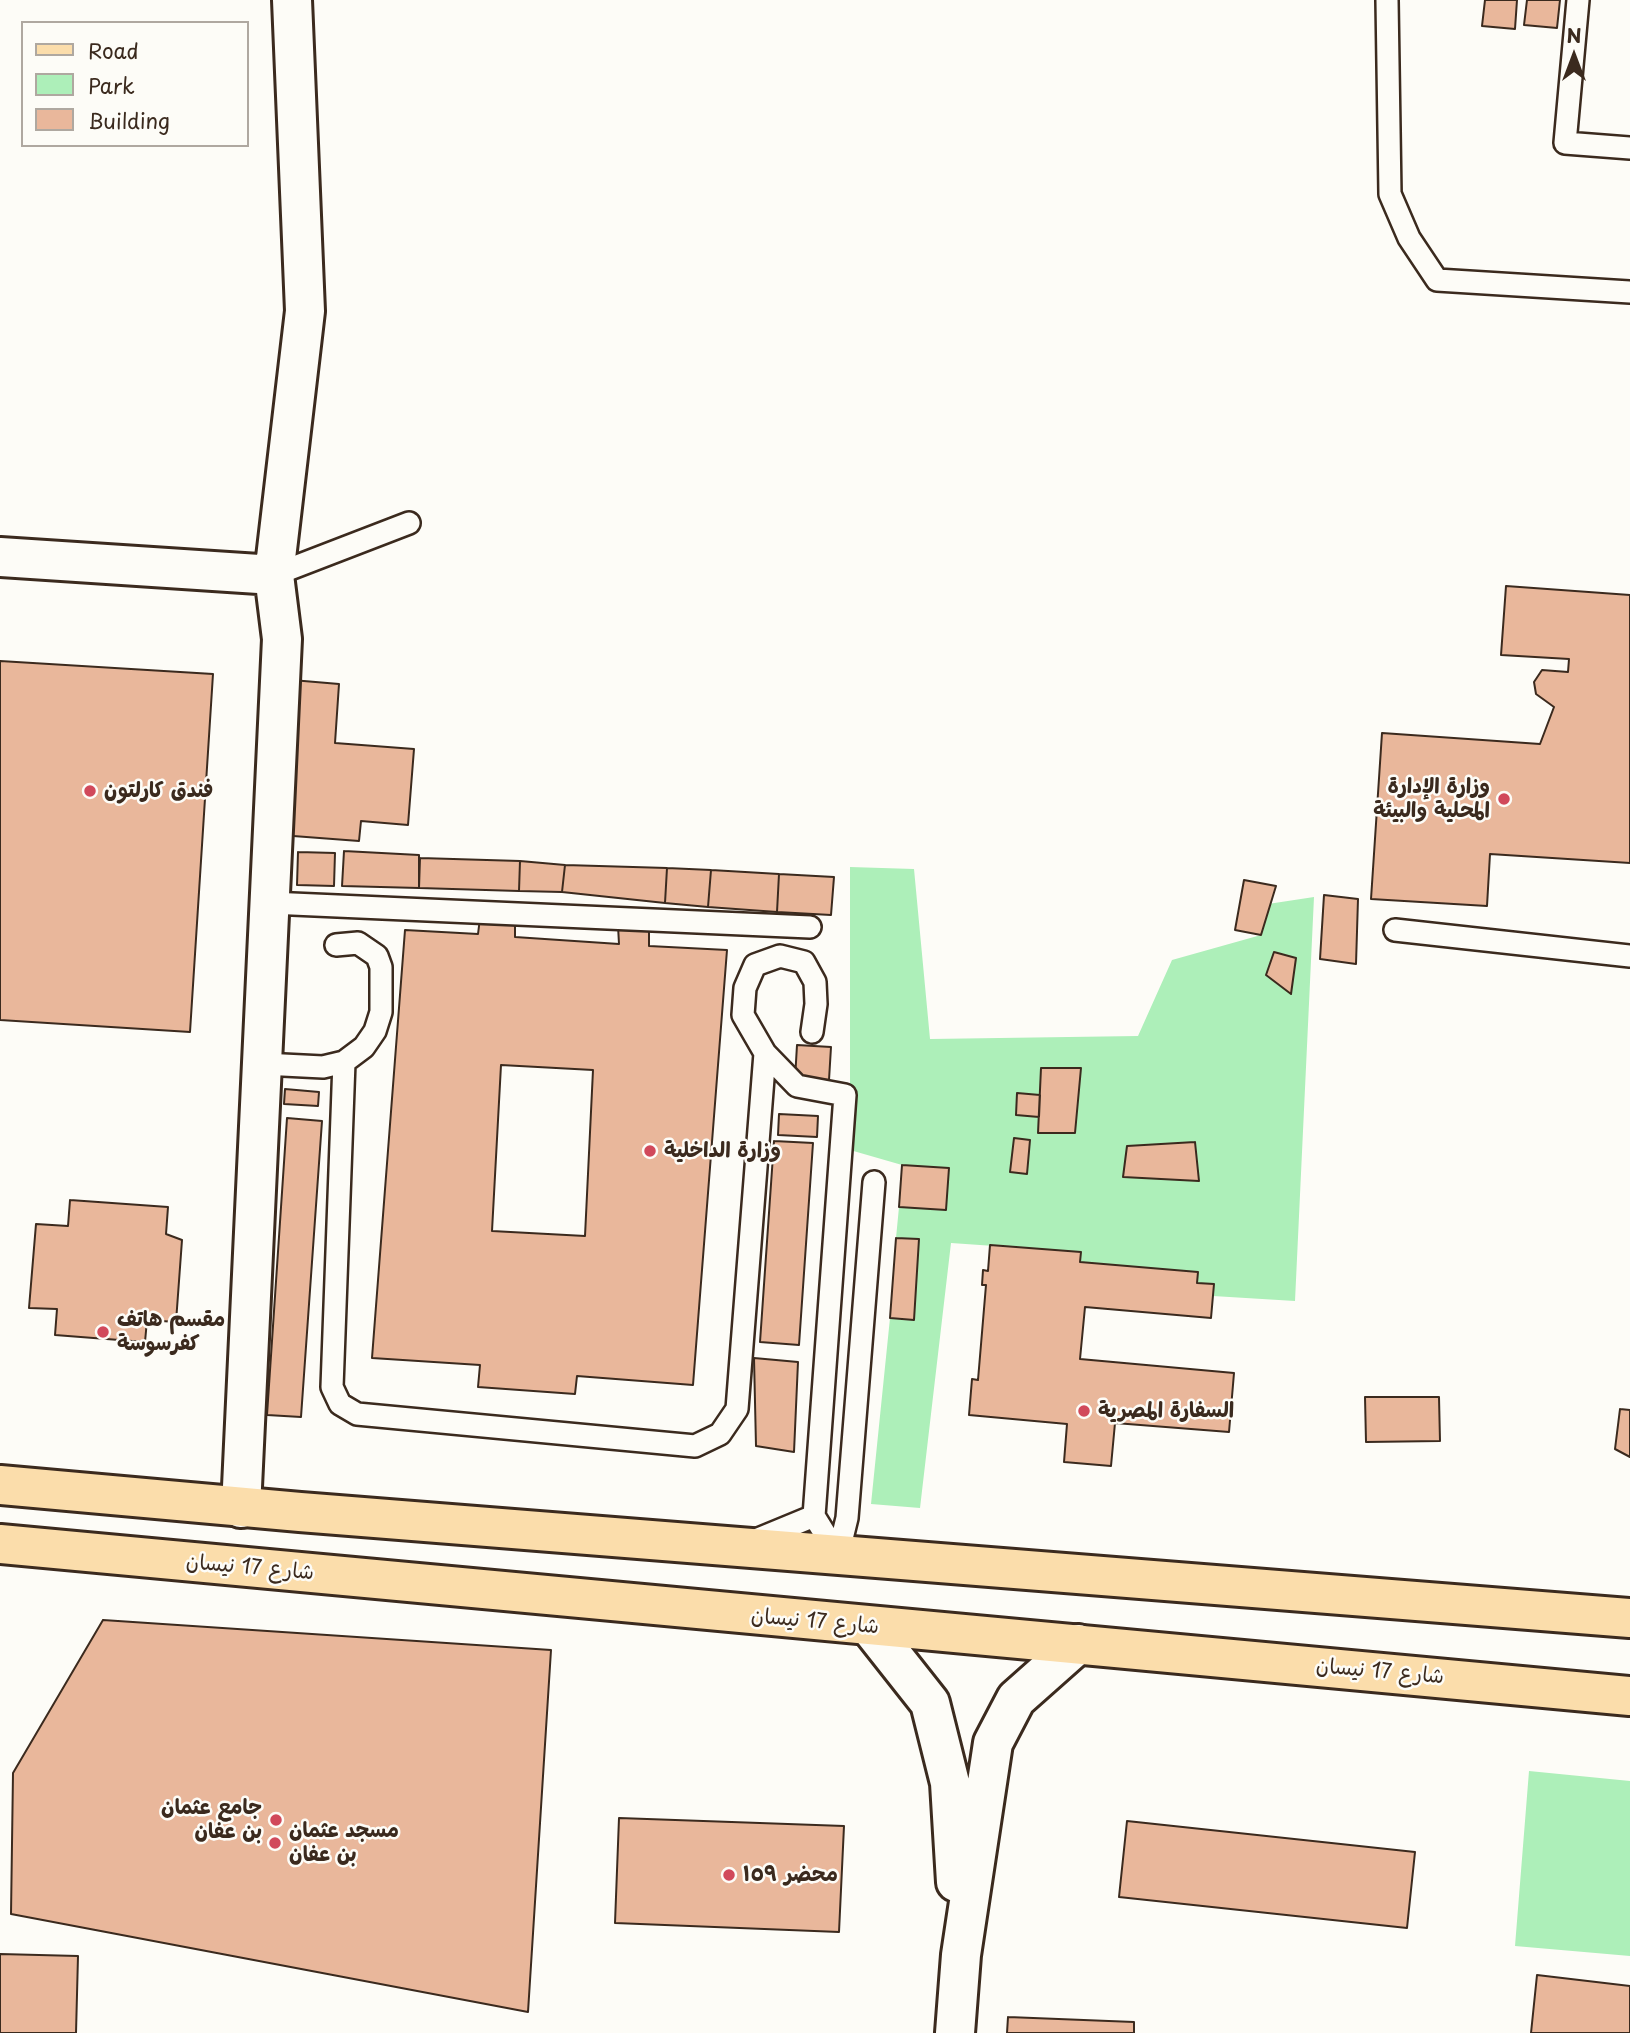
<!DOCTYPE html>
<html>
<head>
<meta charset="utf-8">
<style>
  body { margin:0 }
  #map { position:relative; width:1630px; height:2033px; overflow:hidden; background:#fdfcf7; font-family:"Playpen Sans",sans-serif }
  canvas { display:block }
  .legend { position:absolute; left:21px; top:21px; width:228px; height:126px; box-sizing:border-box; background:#fdfcf7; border:2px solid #afa8a0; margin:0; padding:9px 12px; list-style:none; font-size:21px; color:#3b2a1e }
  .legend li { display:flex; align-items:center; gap:14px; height:35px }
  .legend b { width:35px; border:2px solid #afa8a0 }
  .north { position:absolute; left:1539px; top:21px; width:70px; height:70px; -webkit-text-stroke:5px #fdfcf7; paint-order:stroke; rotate:0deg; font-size:19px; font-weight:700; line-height:28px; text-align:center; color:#3b2a1e }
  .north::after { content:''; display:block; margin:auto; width:24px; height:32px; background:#3b2a1e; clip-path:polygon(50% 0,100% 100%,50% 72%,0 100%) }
</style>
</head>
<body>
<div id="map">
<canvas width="1630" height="2033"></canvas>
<ul class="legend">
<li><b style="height:9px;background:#fbddab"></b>Road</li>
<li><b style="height:19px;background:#adefb9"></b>Park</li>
<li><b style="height:19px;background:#e9b79b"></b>Building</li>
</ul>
<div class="north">N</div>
</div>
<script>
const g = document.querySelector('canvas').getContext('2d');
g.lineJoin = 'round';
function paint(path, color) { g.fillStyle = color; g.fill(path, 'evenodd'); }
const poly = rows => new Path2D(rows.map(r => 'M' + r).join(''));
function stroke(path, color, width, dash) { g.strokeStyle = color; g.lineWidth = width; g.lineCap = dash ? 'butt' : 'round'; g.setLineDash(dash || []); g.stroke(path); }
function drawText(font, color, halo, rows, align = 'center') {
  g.font = font + ' "Playpen Sans","Playpen Sans Arabic",sans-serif'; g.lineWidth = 5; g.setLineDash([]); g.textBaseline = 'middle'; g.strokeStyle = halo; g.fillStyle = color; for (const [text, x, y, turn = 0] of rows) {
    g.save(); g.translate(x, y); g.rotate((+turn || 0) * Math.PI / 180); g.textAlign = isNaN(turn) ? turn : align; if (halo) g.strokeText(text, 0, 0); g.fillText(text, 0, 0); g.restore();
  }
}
paint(poly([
  [850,867,914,869,930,1039,1138,1036,1172,960,1261,935,1268,904,1314,897,1295,1301,1213,1296,1214,1284,1197,1283,1198,1272,1080,1262,1081,1252,951,1243,920,1508,871,1504,890,1318,914,1319,919,1239,896,1238,899,1207,946,1210,949,1168,902,1165,850,1150],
  [1529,1771,1630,1781,1630,1956,1515,1946]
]), '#adefb9');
const building = poly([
  [1485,0,1517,0,1515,29,1482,26,1485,0],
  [1527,0,1560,0,1557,28,1524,25,1527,0],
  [1506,586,1630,595,1630,863,1490,854,1487,906,1371,899,1382,733,1540,744,1554,707,1536,694,1534,682,1542,670,1568,672,1569,659,1501,655,1506,586],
  [0,661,213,674,190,1032,0,1020,0,661],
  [292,680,339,684,335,743,414,749,408,825,361,821,359,841,280,835,292,680],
  [344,851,419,855,419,888,342,886,344,851],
  [298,852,335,853,334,886,297,885,298,852],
  [420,858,520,861,519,891,419,888,420,858],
  [520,861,565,865,562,892,519,891,520,861],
  [565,865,667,868,665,903,562,892,565,865],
  [667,868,711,870,708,907,665,903,667,868],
  [711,870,779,874,777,912,708,907,711,870],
  [779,874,834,877,831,915,777,912,779,874],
  [1244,880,1276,886,1261,935,1235,930,1244,880],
  [1324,895,1358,899,1356,964,1320,959,1324,895],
  [480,918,515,919,515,937,619,944,618,926,649,929,649,946,727,950,693,1385,577,1376,575,1394,478,1387,480,1365,372,1358,405,930,478,934,480,918],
  [501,1065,593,1070,585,1236,492,1231,501,1065],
  [1274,952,1296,958,1291,994,1266,975,1274,952],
  [797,1045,831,1047,829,1080,795,1079,797,1045],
  [1041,1068,1081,1068,1075,1133,1038,1133,1041,1068],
  [285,1089,319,1092,318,1106,284,1104,285,1089],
  [1017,1093,1040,1095,1039,1117,1016,1115,1017,1093],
  [779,1114,818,1116,817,1137,778,1135,779,1114],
  [287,1118,322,1121,301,1417,267,1415,287,1118],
  [1014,1138,1030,1140,1027,1174,1010,1172,1014,1138],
  [774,1141,813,1143,799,1345,760,1342,774,1141],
  [1195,1142,1199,1181,1123,1177,1127,1146,1195,1142],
  [902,1165,949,1168,946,1210,899,1207,902,1165],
  [70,1200,168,1207,166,1234,182,1240,176,1322,147,1320,145,1342,55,1335,57,1309,29,1308,36,1224,68,1226,70,1200],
  [896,1238,919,1239,914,1320,890,1318,896,1238],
  [990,1245,1081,1252,1080,1262,1198,1272,1197,1283,1214,1284,1211,1318,1085,1307,1080,1359,1234,1373,1229,1432,1115,1423,1111,1466,1064,1462,1067,1424,969,1415,972,1379,978,1380,986,1285,982,1285,983,1270,988,1271,990,1245],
  [754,1358,798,1362,794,1452,756,1446,754,1358],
  [1365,1397,1439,1397,1440,1441,1366,1442,1365,1397],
  [1620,1409,1630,1410,1630,1457,1615,1449,1620,1409],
  [103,1620,551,1650,528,2012,11,1914,13,1773,103,1620],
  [619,1818,844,1826,839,1932,615,1923,619,1818],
  [1127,1821,1415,1852,1407,1928,1119,1897,1127,1821],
  [0,1954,78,1956,76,2033,0,2033,0,1954],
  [1537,1975,1630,1986,1630,2033,1531,2033,1537,1975],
  [1008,2017,1134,2022,1134,2033,1007,2033,1008,2017]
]);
paint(building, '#e9b79b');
stroke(building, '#3b2a1e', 2);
const service = poly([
  [1387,0,1390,194,1409,238,1437,280,1630,292],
  [1578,0,1565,143,1630,148],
  [274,575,409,523],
  [270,903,810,927],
  [1395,930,1630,956],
  [812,1032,816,1004,815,982,804,962,780,956,755,965,745,988,743,1015,765,1053,797,1086,845,1095,814,1516,838,1555],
  [344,1062,332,1387,340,1404,357,1414,695,1446,720,1434,737,1409,765,1053],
  [263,1064,323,1067,344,1062,364,1047,375,1031,381,1012,381,967,377,956,358,943,336,945],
  [751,1542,814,1516],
  [838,1555,847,1518,874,1182]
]);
const minor = poly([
  [0,557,274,575,282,639,241,1508],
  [274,575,305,311,292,0],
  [870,1627,930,1703,950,1783,956,1882],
  [955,2033,961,1955,993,1743,1016,1699,1078,1644]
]);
const primary = poly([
  [0,1485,300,1512,1630,1618],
  [0,1544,1630,1696]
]);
stroke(service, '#3b2a1e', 26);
stroke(minor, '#3b2a1e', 44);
stroke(primary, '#3b2a1e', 44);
stroke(service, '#fdfcf7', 21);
stroke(minor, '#fdfcf7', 38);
stroke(primary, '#fbddab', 38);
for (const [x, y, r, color] of [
  [90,791,7,"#d1495b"],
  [1504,799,7,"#d1495b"],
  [650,1151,7,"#d1495b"],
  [103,1332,7,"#d1495b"],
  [1084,1411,7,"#d1495b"],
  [276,1820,7,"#d1495b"],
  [275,1843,7,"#d1495b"],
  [729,1875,7,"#d1495b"]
]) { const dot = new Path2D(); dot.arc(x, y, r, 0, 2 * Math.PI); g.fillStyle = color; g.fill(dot); stroke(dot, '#fdfcf7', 2.5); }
drawText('bold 21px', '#3b2a1e', '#fdfcf7', [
  ["وزارة الإدارة",1490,787,"right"],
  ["المحلية والبيئة",1490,811,"right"],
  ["فندق كارلتون",104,791],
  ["وزارة الداخلية",664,1151],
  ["مقسم هاتف",117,1320],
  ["كفرسوسة",117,1344],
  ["السفارة المصرية",1098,1411],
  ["جامع عثمان",262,1808,"right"],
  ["بن عفان",262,1832,"right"],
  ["مسجد عثمان",289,1831],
  ["بن عفان",289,1855],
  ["محضر ١٥٩",743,1875]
], 'left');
drawText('21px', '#3b2a1e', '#fdfcf7', [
  ["شارع 17 نيسان",250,1568,5],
  ["شارع 17 نيسان",815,1622,5],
  ["شارع 17 نيسان",1380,1672,5]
]);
</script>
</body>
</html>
